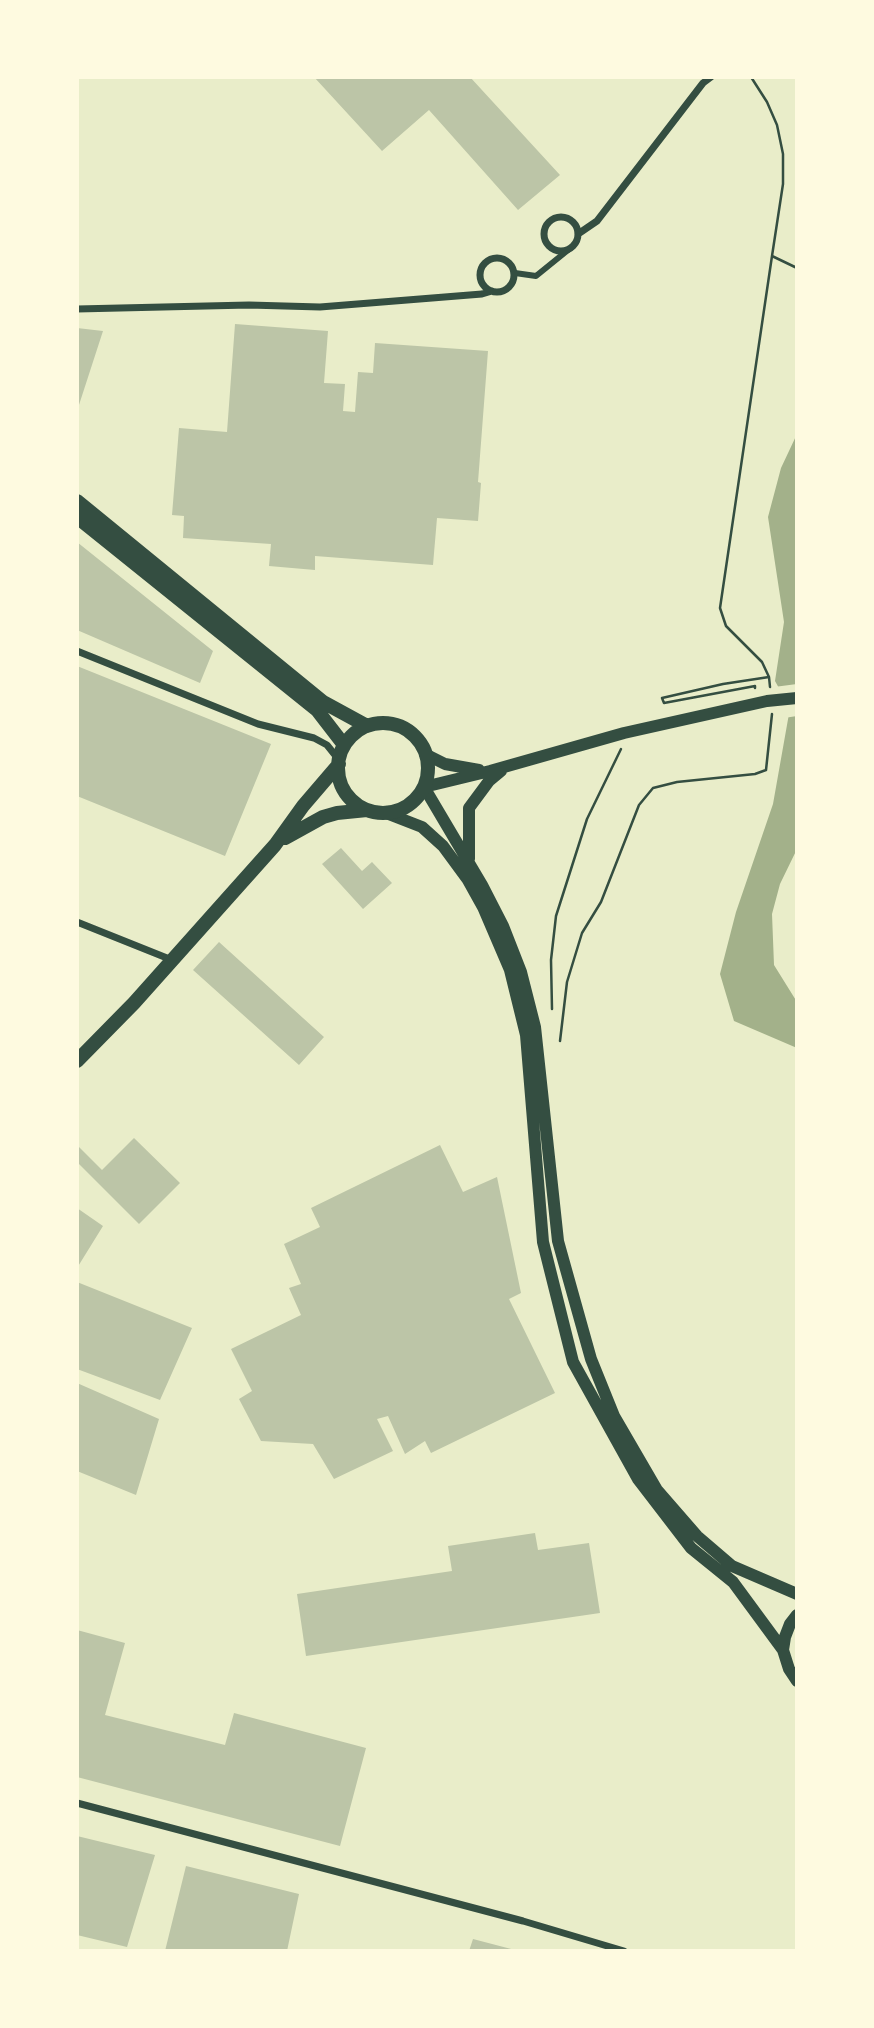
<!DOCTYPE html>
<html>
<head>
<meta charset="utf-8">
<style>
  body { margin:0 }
  #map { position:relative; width:874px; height:2028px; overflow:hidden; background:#e9edc9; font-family:Jost,sans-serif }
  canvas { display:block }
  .frame { position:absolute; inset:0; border:79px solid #fefae0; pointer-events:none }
</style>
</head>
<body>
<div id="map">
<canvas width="874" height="2028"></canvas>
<div class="frame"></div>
</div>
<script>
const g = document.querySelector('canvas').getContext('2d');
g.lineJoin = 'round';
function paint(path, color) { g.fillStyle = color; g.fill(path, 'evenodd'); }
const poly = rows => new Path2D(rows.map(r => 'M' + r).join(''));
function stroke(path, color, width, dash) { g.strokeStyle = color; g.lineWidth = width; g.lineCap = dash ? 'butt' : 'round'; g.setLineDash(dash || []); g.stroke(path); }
paint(poly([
  [797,434,797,849,780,884,772,914,774,965,797,1002,797,1048,734,1021,720,974,736,912,773,804,790,708,775,681,784,622,768,517,781,468]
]), '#a3b18a');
paint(poly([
  [797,684,797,716,784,718,786,709,774,687]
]), '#e9edc9');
paint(poly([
  [314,77,470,77,560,175,518,210,429,110,382,151],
  [235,324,328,331,324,383,345,384,343,411,355,412,358,372,373,373,375,343,488,351,478,482,481,483,478,521,437,518,433,565,315,556,315,570,269,566,271,544,183,538,184,516,172,515,179,428,227,432],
  [77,328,103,331,78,408,77,408],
  [77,542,213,651,200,683,77,630],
  [77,666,271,744,225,856,77,796],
  [341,848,362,871,372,862,392,883,363,909,322,864],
  [219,942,324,1037,299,1065,193,970],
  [134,1138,180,1183,139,1224,77,1162,77,1145,102,1170],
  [440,1145,463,1192,497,1177,521,1293,509,1299,555,1393,431,1453,425,1441,405,1454,388,1416,377,1419,393,1451,334,1479,313,1444,261,1441,239,1399,252,1391,231,1349,301,1315,289,1288,301,1284,284,1244,320,1227,311,1208],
  [77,1208,103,1226,77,1268],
  [77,1282,192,1328,160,1400,77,1369],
  [77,1383,159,1419,136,1495,77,1471],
  [535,1533,538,1550,589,1543,600,1613,306,1656,297,1594,452,1571,448,1546],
  [77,1630,125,1643,105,1715,225,1745,234,1713,366,1748,340,1846,77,1777],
  [77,1836,155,1855,127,1947,77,1935],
  [186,1866,299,1894,287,1951,165,1951],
  [473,1939,515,1950,515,1951,469,1951]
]), '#bcc5a7');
stroke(poly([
  [751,77,767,102,777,125,783,154,783,184,772,256,797,268],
  [770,687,769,677,762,662,726,626,720,608,772,256],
  [755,688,755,686,664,703,662,698,723,684,769,677],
  [552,1009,551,960,556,916,587,819,621,749],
  [560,1041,567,982,582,933,601,902,639,805,653,788,677,782,755,774,766,770,772,714]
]), '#344e41', 2.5);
stroke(poly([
  [515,273,536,276,573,246]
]), '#344e41', 6);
stroke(poly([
  '544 234a17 17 0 1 1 34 0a17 17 0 1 1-34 0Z',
  [578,234,597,221,703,83,711,77],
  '480 275a17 17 0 1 1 34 0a17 17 0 1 1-34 0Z',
  [77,309,249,305,320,307,482,294,492,291],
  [77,651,258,724,314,738,327,745,339,760],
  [77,922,172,960],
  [77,1803,523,1921,624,1951]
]), '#344e41', 7);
stroke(poly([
  [797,698,767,701,624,733,490,771,424,787,482,885,503,926,521,972,535,1027,558,1241,591,1359,614,1416,657,1490,697,1536,732,1566,797,1594],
  [425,754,445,764,479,770],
  [386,813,422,827,443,846,468,880,483,907,510,970,526,1035,543,1242,573,1362,638,1479,691,1548,733,1582,783,1650],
  [469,859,469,808,489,781,501,771],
  [797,1615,790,1624,785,1637,783,1650,789,1669,797,1681]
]), '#344e41', 12);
stroke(poly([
  [77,501,323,702,367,726],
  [77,517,317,710,344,745],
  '338 768a45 45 0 1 1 90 0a45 45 0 1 1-90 0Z',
  [285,838,323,817,337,813,367,810],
  [77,1061,134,1003,275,845,303,806,339,764]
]), '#344e41', 14);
</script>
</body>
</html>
